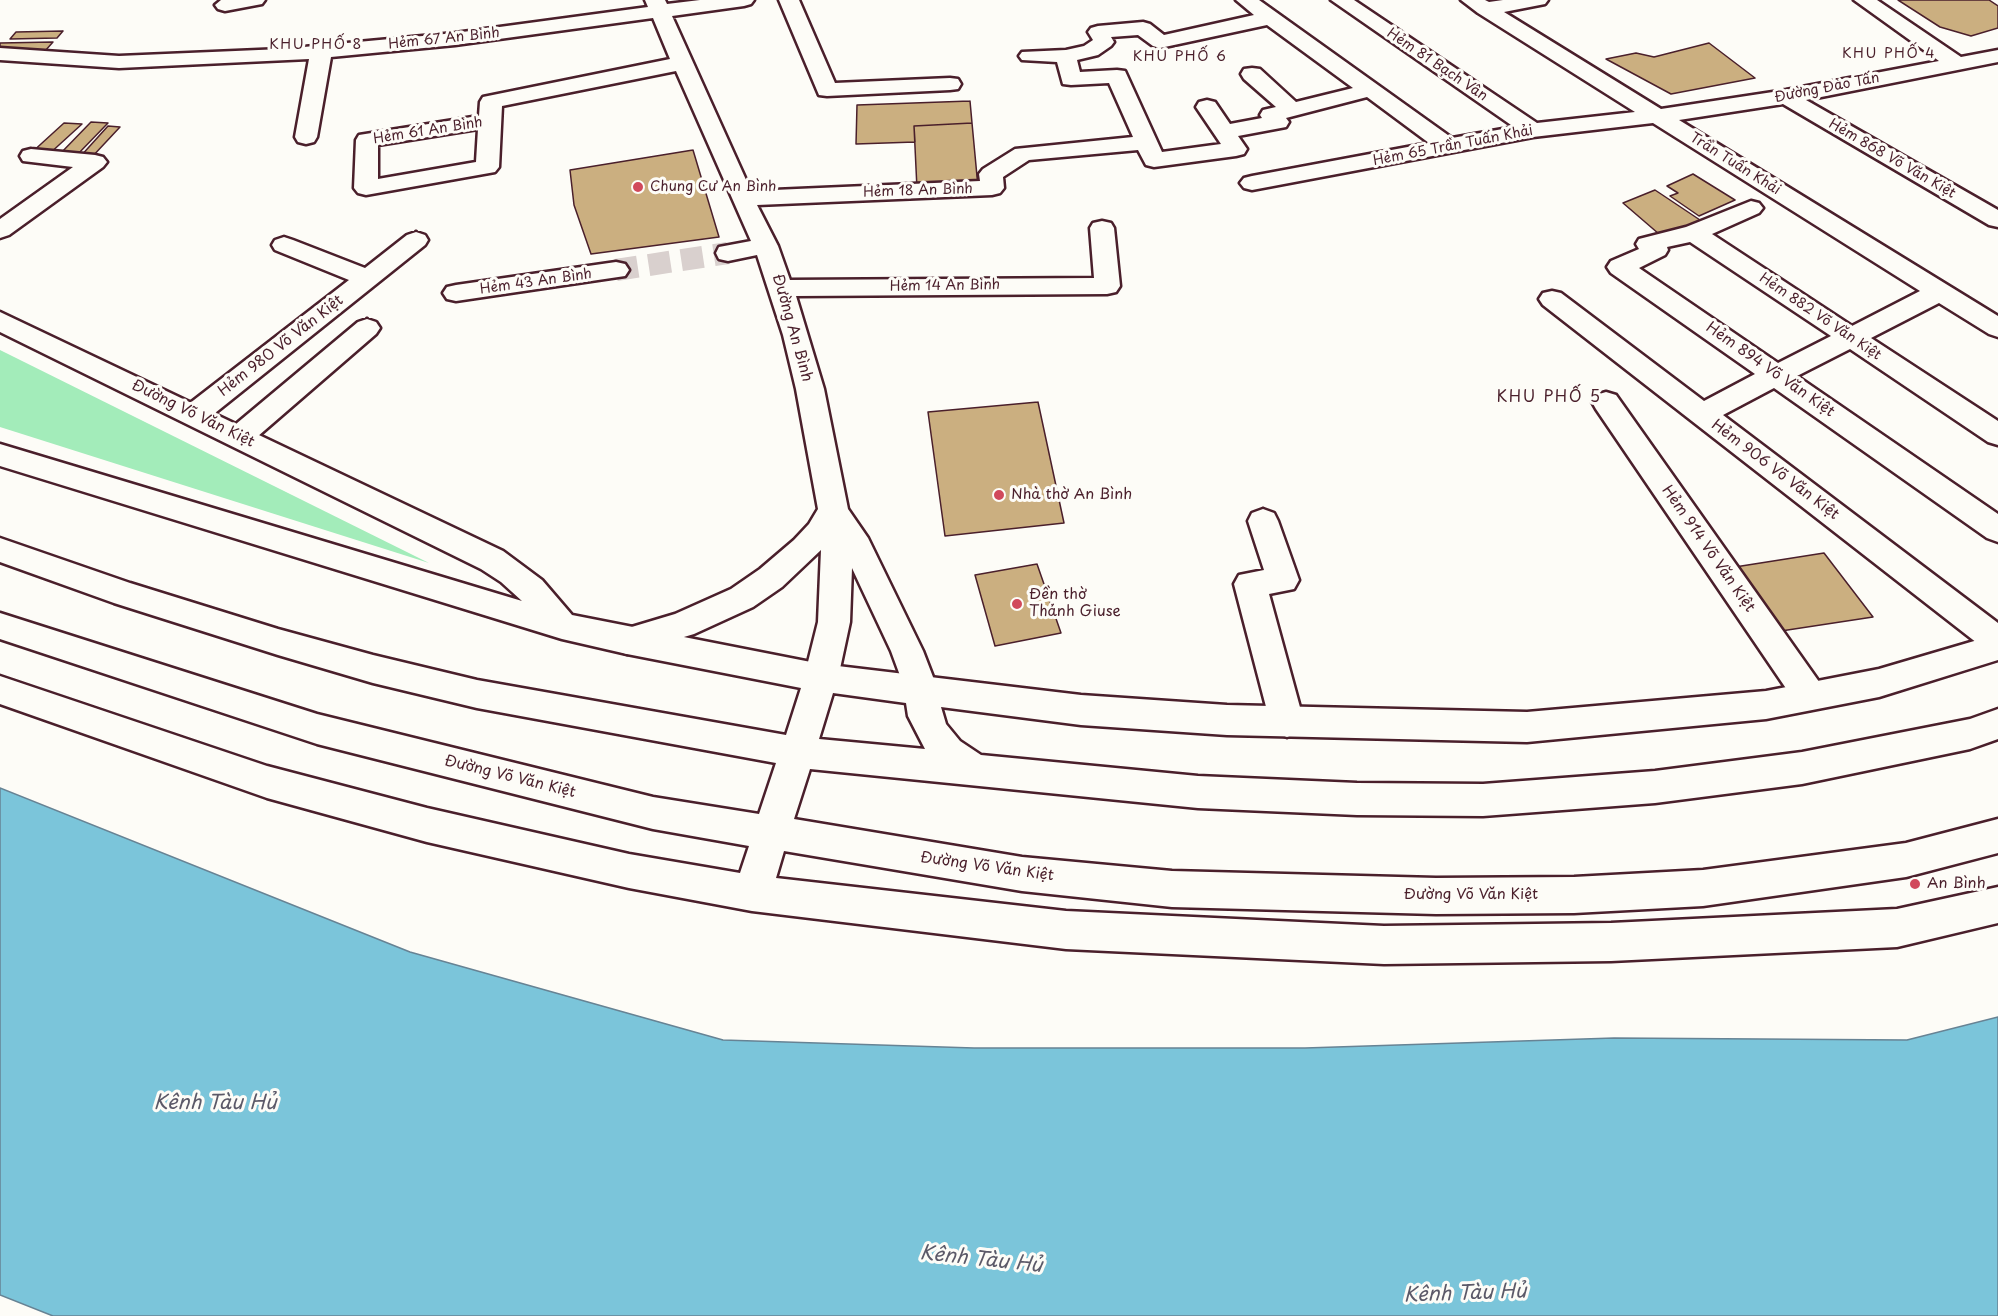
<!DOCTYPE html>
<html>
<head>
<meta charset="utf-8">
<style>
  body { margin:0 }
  canvas { display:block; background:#fdfcf7 }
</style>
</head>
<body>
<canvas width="1998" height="1316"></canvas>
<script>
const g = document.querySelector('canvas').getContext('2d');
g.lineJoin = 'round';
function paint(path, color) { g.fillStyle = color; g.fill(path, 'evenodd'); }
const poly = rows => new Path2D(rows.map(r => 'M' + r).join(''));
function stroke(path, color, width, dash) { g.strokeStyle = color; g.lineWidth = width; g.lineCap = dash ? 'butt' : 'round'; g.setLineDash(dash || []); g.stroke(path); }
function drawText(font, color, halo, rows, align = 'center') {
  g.font = font + ' "Playpen Sans",sans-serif'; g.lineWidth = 6; g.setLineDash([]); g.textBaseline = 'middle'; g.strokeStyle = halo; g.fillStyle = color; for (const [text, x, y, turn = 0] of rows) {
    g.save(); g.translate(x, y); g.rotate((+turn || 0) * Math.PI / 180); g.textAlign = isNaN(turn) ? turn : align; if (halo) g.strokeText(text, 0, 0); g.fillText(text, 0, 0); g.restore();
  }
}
paint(poly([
  [0,350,429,563,0,427]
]), '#a3ecba');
const water = poly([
  [0,788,410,952,723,1040,974,1048,1305,1048,1614,1038,1907,1040,1998,1017,1998,1316,53,1316,0,1295,0,788]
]);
paint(water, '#7bc5da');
stroke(water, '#678394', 1.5);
const building = poly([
  [1898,0,1989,0,1998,6,1998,28,1971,36,1940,27,1898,0],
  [63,31,57,38,10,39,16,32,63,31],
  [53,42,45,51,0,52,0,43,53,42],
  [1709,43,1755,78,1671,94,1606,59,1636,53,1654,57,1709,43],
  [970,101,972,123,914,126,915,142,856,144,857,105,970,101],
  [91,122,108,123,75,157,58,156,91,122],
  [64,123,82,124,48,155,30,154,64,123],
  [972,123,978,187,917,189,914,126,972,123],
  [108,126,120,127,91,158,79,158,108,126],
  [693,150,719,237,591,254,574,205,570,170,693,150],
  [1693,174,1735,200,1699,216,1670,196,1678,193,1667,186,1693,174],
  [1655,190,1703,222,1659,234,1623,203,1655,190],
  [1038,402,1064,523,945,536,928,412,1038,402],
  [1824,553,1873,617,1781,631,1735,567,1824,553],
  [1037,564,1061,633,995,646,975,575,1037,564]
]);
paint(building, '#cbaf80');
stroke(building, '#4a1f2b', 1.5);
stroke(poly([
  [616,270,728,253]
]), '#d9d0ce', 22, [22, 11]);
const minor = poly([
  [221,0,265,0,262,4,225,11,218,9,215,5,221,0],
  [645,0,665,0,667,4,700,0,754,0,751,4,744,6,672,16,751,191,980,181,979,174,983,169,1015,149,1133,137,1109,83,1071,85,1063,84,1057,62,1022,60,1019,56,1022,52,1066,50,1084,46,1093,40,1088,32,1091,28,1098,26,1143,22,1150,24,1164,35,1254,15,1236,0,1259,0,1452,138,1514,127,1331,0,1354,0,1537,123,1635,112,1478,13,1461,0,1485,0,1489,2,1503,0,1548,0,1545,4,1504,12,1661,109,1786,90,1939,61,1854,0,1877,0,1961,57,1998,50,1998,62,1806,100,1998,210,1998,227,1989,225,1783,104,1679,120,1998,316,1998,337,1989,334,1939,303,1871,338,1998,421,1998,445,1988,442,1850,349,1797,376,1998,514,1998,542,1987,538,1774,388,1723,415,1998,623,1998,654,1986,650,1543,305,1539,299,1543,293,1552,291,1561,293,1704,401,1755,374,1611,273,1607,267,1611,261,1639,249,1636,244,1639,239,1686,227,1751,201,1759,203,1763,208,1759,213,1712,234,1852,326,1920,291,1653,123,1533,137,1252,190,1244,188,1240,183,1244,178,1252,176,1429,143,1367,97,1286,118,1289,122,1286,127,1238,136,1247,149,1244,154,1236,156,1154,167,1146,165,1138,150,1029,160,1003,177,1004,188,1000,193,992,195,757,205,778,246,790,280,1094,278,1090,228,1093,223,1102,221,1111,223,1114,228,1120,286,1116,292,1107,294,796,296,824,389,848,509,868,538,923,651,938,690,933,700,921,704,909,700,891,651,852,568,850,622,838,678,833,688,821,692,809,688,804,678,818,622,821,550,782,587,753,607,694,634,627,654,615,650,611,641,615,632,675,614,731,589,760,569,794,540,809,524,818,509,796,389,783,335,757,255,728,261,719,259,716,253,719,247,751,241,676,71,502,106,499,167,495,172,366,195,358,193,354,188,356,140,359,135,479,116,480,102,483,97,670,59,653,18,455,45,331,57,317,137,314,142,306,144,298,142,295,137,309,59,119,68,0,60,0,48,119,56,282,49,455,33,648,7,645,0],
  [1267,25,1353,88,1296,102,1260,69,1252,68,1244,69,1241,74,1244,79,1276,107,1263,110,1260,115,1262,118,1230,124,1215,102,1207,100,1199,102,1196,107,1221,144,1162,152,1125,71,1117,70,1080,72,1077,60,1098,55,1111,46,1114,42,1111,37,1138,35,1153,46,1160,48,1267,25],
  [478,129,476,162,378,179,378,145,478,129],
  [1690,242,1831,336,1778,363,1639,268,1665,255,1668,250,1667,247,1690,242],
  [779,0,799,0,835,83,950,78,958,79,961,84,958,89,950,90,827,96,819,95,779,0],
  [31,149,95,155,103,157,107,162,103,167,9,235,0,238,0,219,73,167,23,161,20,156,23,151,31,149],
  [416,232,425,235,428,240,425,245,205,421,195,424,185,421,181,414,185,407,349,280,275,250,272,245,275,240,284,237,293,240,365,268,407,235,416,232],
  [616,262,625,264,629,270,625,276,456,301,447,299,443,293,447,287,456,285,616,262],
  [367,319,376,322,380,328,376,334,250,443,240,446,230,443,226,436,230,429,358,322,367,319],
  [1606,392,1616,395,1822,686,1827,696,1822,706,1810,710,1798,706,1596,409,1592,402,1596,395,1606,392],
  [1263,509,1274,513,1278,521,1299,580,1294,589,1269,594,1304,722,1299,732,1287,737,1275,732,1270,722,1234,584,1239,575,1264,570,1248,521,1252,513,1263,509]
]);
const highway = poly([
  [0,312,503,551,542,580,572,615,821,664,1081,695,1227,705,1527,712,1766,691,1879,669,1998,634,1998,660,1879,697,1766,719,1527,742,1227,735,1081,725,941,707,946,724,960,741,981,755,1198,776,1357,783,1483,784,1655,771,1802,752,1970,719,1998,709,1998,739,1970,749,1802,784,1655,803,1483,816,1357,815,1198,808,810,769,794,819,1022,857,1172,871,1436,878,1574,877,1703,870,1906,843,1998,819,1998,853,1906,877,1703,906,1574,913,1436,914,1172,907,1022,891,784,851,776,878,1066,911,1384,926,1611,923,1897,909,1998,887,1998,923,1897,947,1611,961,1384,964,1066,949,752,911,629,888,427,842,267,798,0,704,0,676,267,766,427,808,629,854,740,873,749,846,653,829,317,744,0,639,0,613,317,714,653,797,759,814,776,763,477,708,373,683,278,655,114,603,0,562,0,538,130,583,278,629,373,655,477,680,786,735,801,688,627,654,562,639,0,466,0,444,522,601,501,582,481,569,0,332,0,312],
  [833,693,906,703,908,716,925,749,819,739,833,693]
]);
stroke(minor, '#4a1f2b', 5);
stroke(highway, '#4a1f2b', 5);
paint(minor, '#fdfcf7');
paint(highway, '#fdfcf7');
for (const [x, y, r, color] of [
  [638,187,6,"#d1495b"],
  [999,495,6,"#d1495b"],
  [1017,604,6,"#d1495b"],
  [1915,884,6,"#d1495b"]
]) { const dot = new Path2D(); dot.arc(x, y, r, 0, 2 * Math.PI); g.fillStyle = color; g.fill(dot); stroke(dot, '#fdfcf7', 2); }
drawText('14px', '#4a1f2b', '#fdfcf7', [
  ["Hẻm 67 An Bình",444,39,-6],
  ["Hẻm 81 Bạch Vân",1437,65,34],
  ["Đường Đào Tấn",1827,88,-11],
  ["Hẻm 61 An Bình",428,131,-9],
  ["Hẻm 65 Trần Tuấn Khải",1453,146,-11],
  ["Hẻm 868 Võ Văn Kiệt",1892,159,30],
  ["Trần Tuấn Khải",1735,164,32],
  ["Hẻm 18 An Bình",918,191,-2],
  ["Hẻm 43 An Bình",536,282,-8],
  ["Hẻm 14 An Bình",945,286,-1],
  ["Hẻm 882 Võ Văn Kiệt",1820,317,34]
]);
g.letterSpacing = '1.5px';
drawText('14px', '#4a1f2b', '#fdfcf7', [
  ["KHU PHỐ 8",316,45],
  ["KHU PHỐ 4",1889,54],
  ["KHU PHỐ 6",1180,57]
]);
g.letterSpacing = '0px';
drawText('14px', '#4a1f2b', '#fdfcf7', [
  ["Chung Cư An Bình",650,187]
], 'left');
drawText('15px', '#4a1f2b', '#fdfcf7', [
  ["Đường An Bình",792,328,74],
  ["Hẻm 980 Võ Văn Kiệt",281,346,-38],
  ["Hẻm 894 Võ Văn Kiệt",1770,370,35],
  ["Đường Võ Văn Kiệt",193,414,26],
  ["Hẻm 906 Võ Văn Kiệt",1775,470,37],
  ["Hẻm 914 Võ Văn Kiệt",1708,549,55],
  ["Đường Võ Văn Kiệt",510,777,14],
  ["Đường Võ Văn Kiệt",987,867,8],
  ["Đường Võ Văn Kiệt",1471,895]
]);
drawText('15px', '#4a1f2b', '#fdfcf7', [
  ["Nhà thờ An Bình",1011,495],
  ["Đền thờ",1029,595],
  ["Thánh Giuse",1029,612],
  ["An Bình",1927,884]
], 'left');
g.letterSpacing = '1.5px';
drawText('16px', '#4a1f2b', '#fdfcf7', [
  ["KHU PHỐ 5",1549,398]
]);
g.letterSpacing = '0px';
drawText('italic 20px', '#5b5968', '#fdfcf7', [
  ["Kênh Tàu Hủ",215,1103],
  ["Kênh Tàu Hủ",981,1260,6],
  ["Kênh Tàu Hủ",1465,1294,-2]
]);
</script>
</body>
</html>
